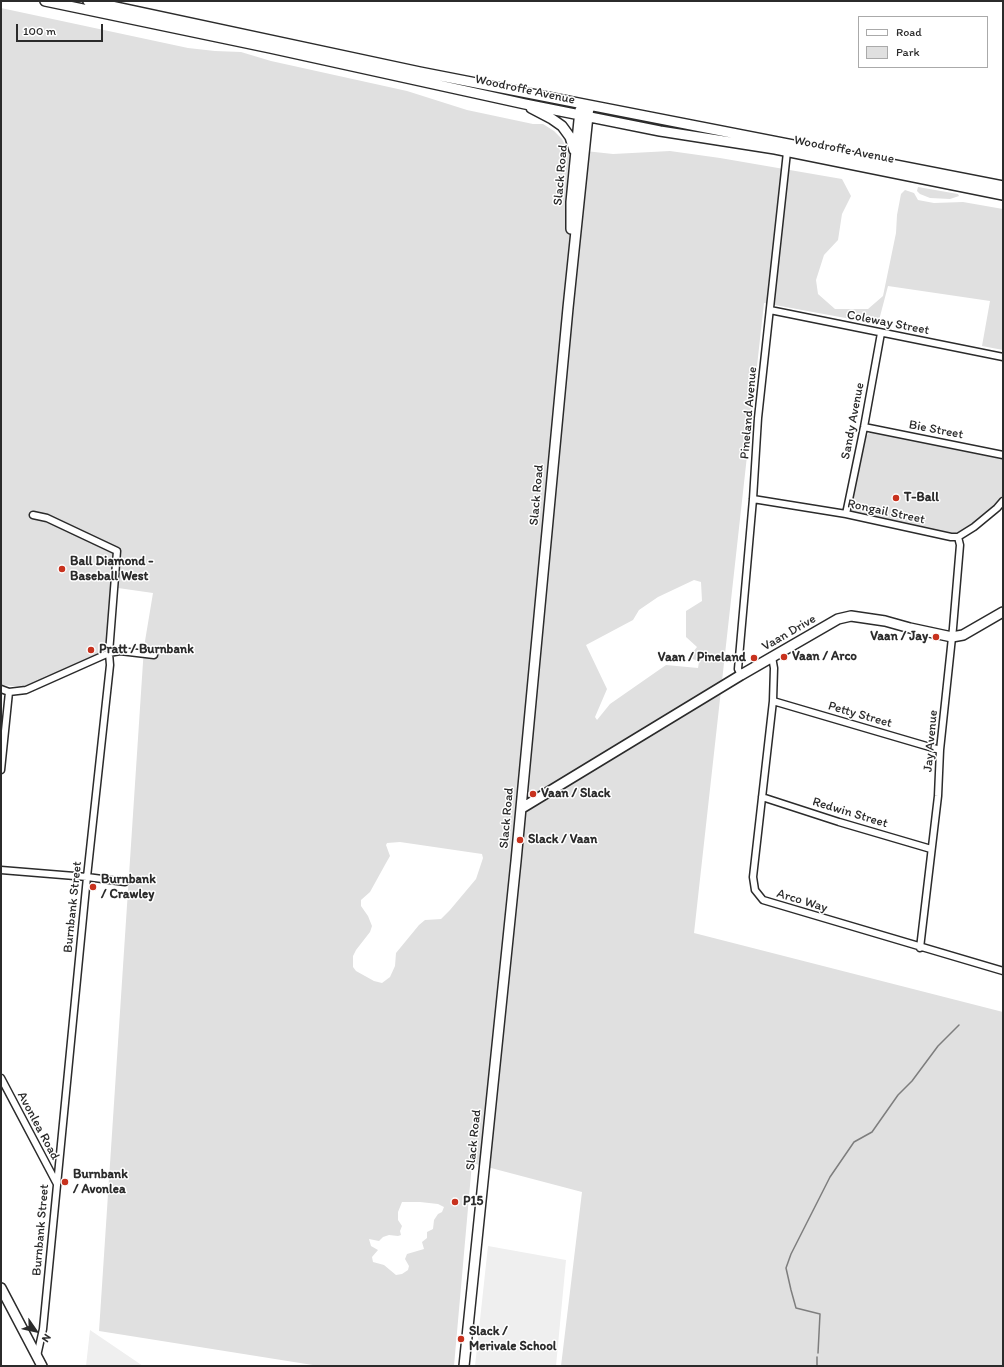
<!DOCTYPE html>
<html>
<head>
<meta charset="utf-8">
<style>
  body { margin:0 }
  #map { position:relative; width:1004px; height:1367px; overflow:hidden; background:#fff; font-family:Itim,sans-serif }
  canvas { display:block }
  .frame { position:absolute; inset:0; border:2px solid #2b2b2b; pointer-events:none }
  .legend { position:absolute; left:858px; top:16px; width:130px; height:52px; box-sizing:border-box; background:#fff; border:1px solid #aaa; margin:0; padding:5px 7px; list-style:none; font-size:12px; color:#2b2b2b }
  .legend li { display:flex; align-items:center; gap:8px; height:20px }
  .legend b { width:20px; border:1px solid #aaa }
  .north { position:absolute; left:16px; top:1311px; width:40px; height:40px; -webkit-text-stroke:3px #fff; paint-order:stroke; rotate:124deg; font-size:11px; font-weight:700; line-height:16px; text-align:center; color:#2b2b2b }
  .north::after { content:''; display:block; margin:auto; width:14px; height:18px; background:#2b2b2b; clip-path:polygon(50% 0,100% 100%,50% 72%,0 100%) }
  .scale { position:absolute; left:16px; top:24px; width:87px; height:18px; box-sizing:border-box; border:2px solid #2b2b2b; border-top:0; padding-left:5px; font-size:12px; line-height:14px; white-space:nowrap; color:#2b2b2b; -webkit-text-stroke:3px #fff; paint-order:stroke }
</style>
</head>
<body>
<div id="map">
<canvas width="1004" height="1367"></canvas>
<div class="frame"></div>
<ul class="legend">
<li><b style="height:5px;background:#fff"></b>Road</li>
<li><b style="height:11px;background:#e0e0e0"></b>Park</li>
</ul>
<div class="north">N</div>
<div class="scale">100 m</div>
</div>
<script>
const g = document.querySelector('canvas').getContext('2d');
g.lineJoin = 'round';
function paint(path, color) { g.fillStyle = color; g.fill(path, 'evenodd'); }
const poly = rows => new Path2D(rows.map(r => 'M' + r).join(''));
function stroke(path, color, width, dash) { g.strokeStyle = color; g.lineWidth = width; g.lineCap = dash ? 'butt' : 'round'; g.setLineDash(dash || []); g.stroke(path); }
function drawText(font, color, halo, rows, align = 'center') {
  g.font = font + ' Itim,sans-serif'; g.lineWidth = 3; g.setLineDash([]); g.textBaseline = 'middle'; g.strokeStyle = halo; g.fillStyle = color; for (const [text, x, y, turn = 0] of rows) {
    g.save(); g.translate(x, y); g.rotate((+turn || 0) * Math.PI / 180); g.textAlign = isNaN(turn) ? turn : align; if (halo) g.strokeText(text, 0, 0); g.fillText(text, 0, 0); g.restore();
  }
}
paint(poly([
  [488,1246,566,1260,556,1366,475,1366],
  [90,1330,143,1366,86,1366]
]), '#efefef');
paint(poly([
  [1,8,188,48,215,51,241,52,271,61,407,91,467,110,533,124,543,124,554,131,562,139,567,149,613,154,670,151,720,158,842,179,851,196,842,214,838,240,824,255,816,280,818,294,835,309,868,309,883,296,896,233,897,215,901,194,905,190,914,193,918,200,934,203,963,202,1003,209,1003,350,982,346,990,301,888,286,878,324,764,303,694,933,1003,1012,1003,1366,561,1366,582,1192,472,1163,454,1366,319,1366,99,1331,144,647,153,593,118,588,114,558,107,649,24,687,1,685],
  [694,580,701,582,702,601,686,611,686,637,697,647,689,657,699,662,698,668,666,665,610,704,597,720,595,717,607,689,586,645,633,620,639,610,658,597],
  [400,842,482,854,483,858,476,879,450,910,441,919,425,920,419,925,396,953,395,966,390,977,382,983,374,981,356,971,353,967,353,956,356,950,370,932,372,926,368,916,361,906,361,900,370,892,386,863,390,856,386,845,387,843],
  [402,1202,420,1202,438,1204,444,1207,442,1212,438,1214,434,1220,433,1229,427,1232,427,1238,422,1242,424,1249,407,1254,405,1259,409,1266,408,1270,402,1274,396,1275,384,1265,373,1262,372,1257,378,1250,371,1246,369,1239,379,1241,383,1237,389,1235,398,1236,401,1235,400,1231,402,1226,398,1220,398,1212],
  [918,187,958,194,959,196,950,199,930,198,920,194,917,191],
  [876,432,1003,458,1003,497,991,510,973,525,960,532,951,534,854,513,851,511,850,508,864,439,869,433]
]), '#e0e0e0');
stroke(poly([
  [818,1353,820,1314,796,1308,791,1290,786,1268,791,1254,830,1177,854,1142,872,1132,898,1095,912,1081,938,1046,959,1025],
  [817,1366,817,1357]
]), '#7e7e7e', 1.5);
const street = poly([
  [770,310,1003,357],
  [864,427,1003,455],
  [753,499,846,514,951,537,958,537,974,527,997,508,1003,501],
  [846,514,864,427,881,333],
  [33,515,47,518,117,551,109,653,110,665,87,877,43,1329,37,1356],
  [772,657,774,668,773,701,753,877,755,890,763,900,1003,971],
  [741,675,738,669,753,499,758,418,787,152],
  [1,689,9,692,26,690,109,653,120,651,154,655],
  [773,701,940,750],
  [1,770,9,692],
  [762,797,839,822,931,849],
  [1,870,87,877,125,882],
  [920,948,938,796,940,750,953,628,960,545,958,537],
  [1,1078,57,1184]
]);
const secondary = poly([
  [45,1,270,48,525,104,660,131,775,149,1003,195],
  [88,1,420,72,1003,186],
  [531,108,552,119,562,126,570,137,574,150],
  [571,229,571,202,580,110],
  [522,808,741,675,838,619,851,616,885,621,910,628,952,637,963,635,1003,612],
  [1,1288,42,1366],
  [464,1366,516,861,568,308,589,106]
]);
stroke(street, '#2b2b2b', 9);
stroke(secondary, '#2b2b2b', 12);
stroke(street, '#fff', 6);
stroke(secondary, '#fff', 9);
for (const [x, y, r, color] of [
  [896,498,4,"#c8321e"],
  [62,569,4,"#c8321e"],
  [936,637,4,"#c8321e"],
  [91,650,4,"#c8321e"],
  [784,657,4,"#c8321e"],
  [754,658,4,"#c8321e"],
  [533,794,4,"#c8321e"],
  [520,840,4,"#c8321e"],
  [93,887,4,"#c8321e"],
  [65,1182,4,"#c8321e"],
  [455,1202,4,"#c8321e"],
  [461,1339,4,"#c8321e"]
]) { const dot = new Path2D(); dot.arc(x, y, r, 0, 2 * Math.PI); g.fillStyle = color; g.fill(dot); stroke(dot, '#fff', 1.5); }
drawText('13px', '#2b2b2b', '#fff', [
  ["Woodroffe Avenue",525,90,12],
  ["Woodroffe Avenue",844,150,11],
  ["Slack Road",561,175,-85],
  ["Coleway Street",888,323,11],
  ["Pineland Avenue",749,413,-85],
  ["Sandy Avenue",853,421,-79],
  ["Bie Street",936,430,11],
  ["Slack Road",537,495,-85],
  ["Rongail Street",886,512,12],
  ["Vaan Drive",789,633,-30],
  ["Petty Street",860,715,16],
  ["Jay Avenue",931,741,-85],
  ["Redwin Street",850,813,17],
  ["Slack Road",507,818,-85],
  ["Arco Way",802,901,17],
  ["Burnbank Street",73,907,-84],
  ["Avonlea Road",38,1126,62],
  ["Slack Road",474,1140,-84],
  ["Burnbank Street",41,1230,-85]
]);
drawText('bold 13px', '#2b2b2b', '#fff', [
  ["T-Ball",904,498],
  ["Ball Diamond -",70,562],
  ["Baseball West",70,577],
  ["Vaan / Jay",928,637,"right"],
  ["Pratt / Burnbank",99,650],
  ["Vaan / Arco",792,657],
  ["Vaan / Pineland",746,658,"right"],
  ["Vaan / Slack",541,794],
  ["Slack / Vaan",528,840],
  ["Burnbank",101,880],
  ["/ Crawley",101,895],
  ["Burnbank",73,1175],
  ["/ Avonlea",73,1190],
  ["P15",463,1202],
  ["Slack /",469,1332],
  ["Merivale School",469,1347]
], 'left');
</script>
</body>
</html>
